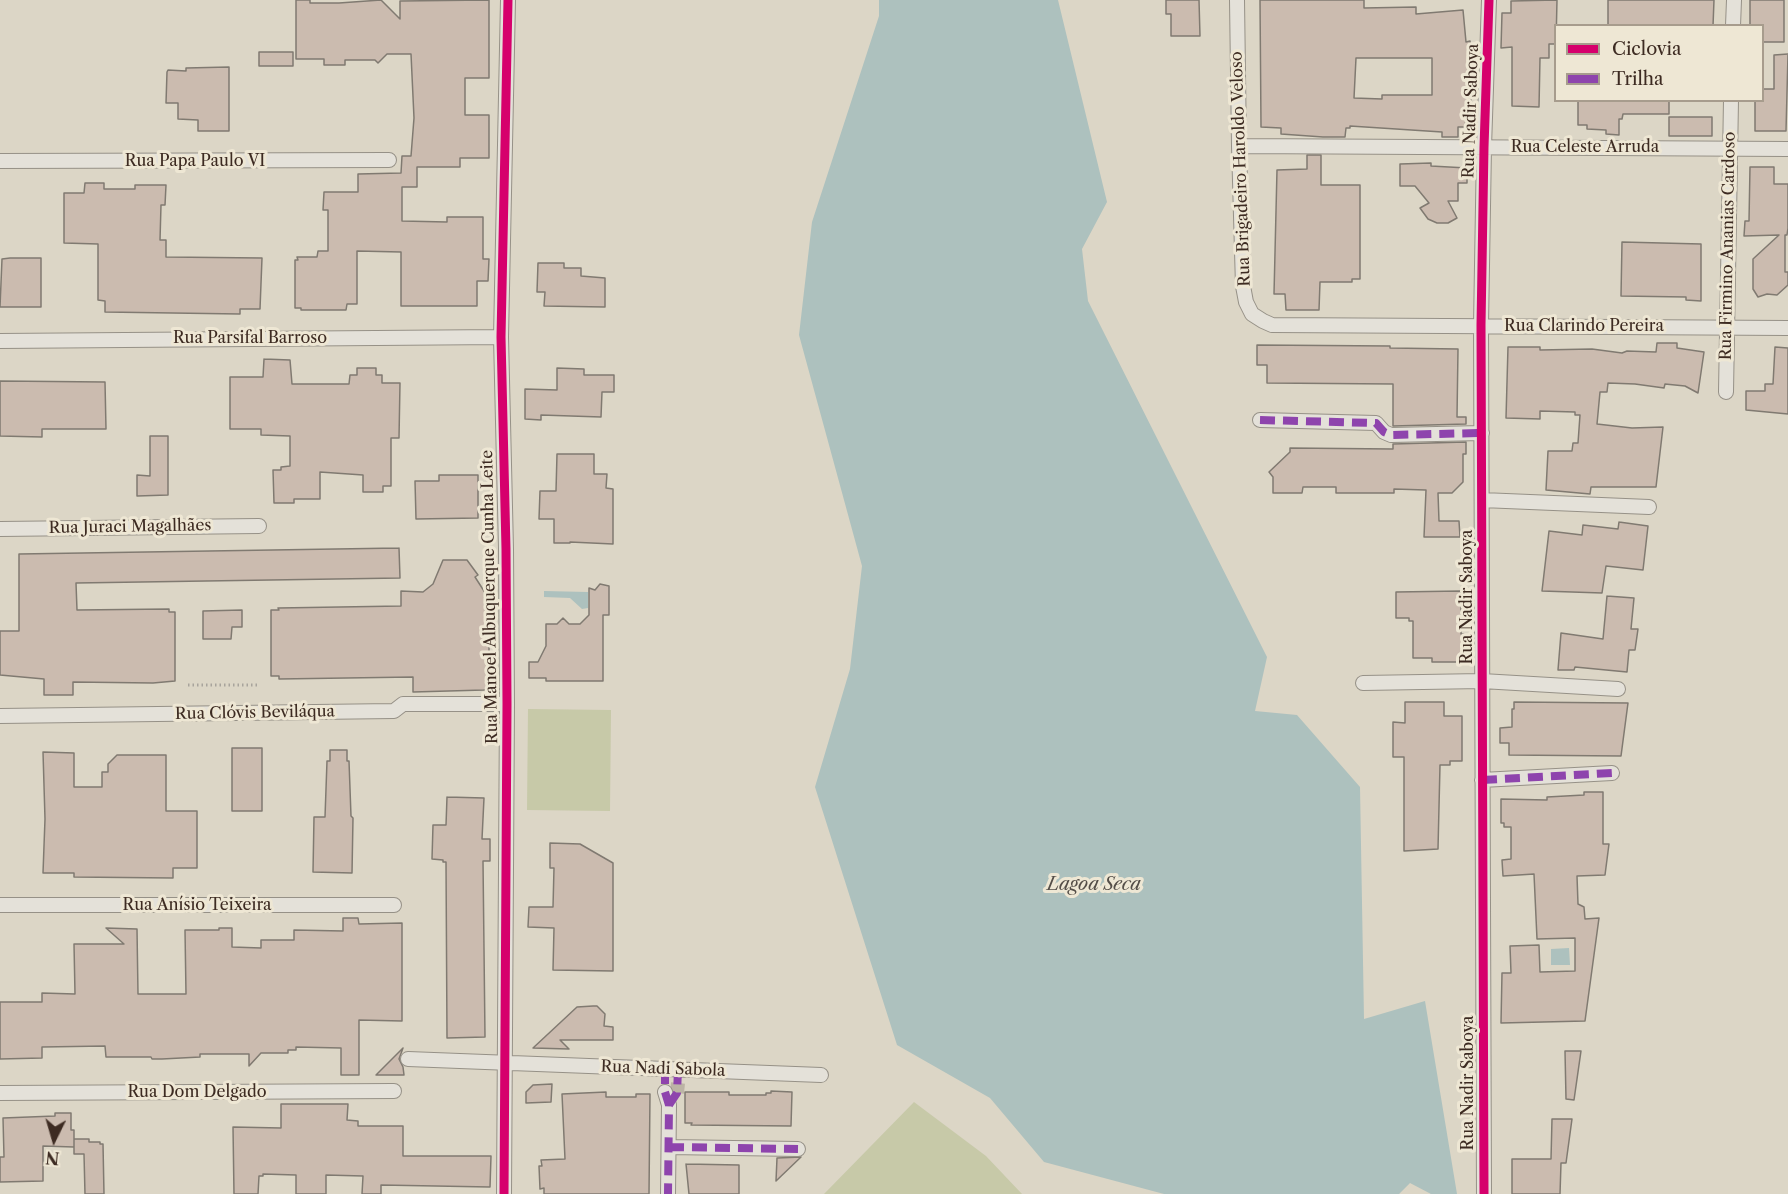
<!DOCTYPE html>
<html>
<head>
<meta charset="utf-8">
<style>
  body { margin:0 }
  #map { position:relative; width:1788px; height:1194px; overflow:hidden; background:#dcd6c6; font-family:"Libre Caslon Text",serif }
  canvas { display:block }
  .legend { position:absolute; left:1554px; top:24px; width:210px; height:78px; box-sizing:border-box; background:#eee7d4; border:2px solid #a79c8d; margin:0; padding:8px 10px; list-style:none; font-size:18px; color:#3d2b22 }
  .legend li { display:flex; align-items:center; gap:12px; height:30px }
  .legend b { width:30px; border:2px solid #a79c8d }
  .north { position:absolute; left:24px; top:1110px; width:60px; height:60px; -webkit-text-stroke:4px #eee7d4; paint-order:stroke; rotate:185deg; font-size:16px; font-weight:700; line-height:24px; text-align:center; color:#3d2b22 }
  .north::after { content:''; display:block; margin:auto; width:21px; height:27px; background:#3d2b22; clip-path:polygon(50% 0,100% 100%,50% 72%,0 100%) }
</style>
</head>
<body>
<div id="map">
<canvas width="1788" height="1194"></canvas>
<ul class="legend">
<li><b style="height:8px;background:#d6006c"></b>Ciclovia</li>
<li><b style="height:8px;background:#8e44ad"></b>Trilha</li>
</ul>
<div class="north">N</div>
</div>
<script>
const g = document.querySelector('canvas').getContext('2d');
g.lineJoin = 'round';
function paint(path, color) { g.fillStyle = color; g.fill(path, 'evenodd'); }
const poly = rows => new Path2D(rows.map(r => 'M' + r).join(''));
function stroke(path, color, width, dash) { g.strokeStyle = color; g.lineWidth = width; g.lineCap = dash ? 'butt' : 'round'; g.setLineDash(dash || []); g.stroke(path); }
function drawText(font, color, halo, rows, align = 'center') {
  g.font = font + ' "Libre Caslon Text",serif'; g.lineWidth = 6; g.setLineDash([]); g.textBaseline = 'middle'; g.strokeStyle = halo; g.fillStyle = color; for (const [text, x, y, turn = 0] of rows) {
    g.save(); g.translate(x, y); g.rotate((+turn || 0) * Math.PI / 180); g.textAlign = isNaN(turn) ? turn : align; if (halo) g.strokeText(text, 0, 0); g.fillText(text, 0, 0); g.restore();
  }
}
paint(poly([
  [528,709,611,710,610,811,527,810],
  [914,1102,986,1156,1022,1194,824,1194]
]), '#c7c9a8');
paint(poly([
  [879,0,1058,0,1107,202,1082,249,1088,301,1267,657,1255,711,1297,715,1360,787,1364,1019,1425,1001,1457,1194,1431,1194,1410,1183,1399,1194,1164,1194,1044,1162,990,1098,897,1045,815,787,850,669,862,566,799,335,812,222,879,16],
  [544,591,588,592,588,608,582,609,570,598,544,597],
  [1569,948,1570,965,1551,965,1551,949]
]), '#adc1be');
const building = poly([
  [296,0,310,0,310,3,339,3,381,0,400,19,400,1,489,0,489,78,465,78,465,115,489,115,489,158,460,158,460,167,417,167,417,187,402,187,402,221,447,222,447,217,483,217,483,259,489,259,488,281,477,281,477,306,401,306,401,252,357,251,357,304,347,304,346,310,301,310,301,308,295,308,295,260,298,260,297,257,317,257,318,251,328,251,328,210,323,210,324,192,358,192,358,174,401,173,402,156,411,156,414,118,411,54,387,54,378,63,375,60,345,60,345,65,324,65,324,59,296,59,296,0],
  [1166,0,1199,0,1200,36,1171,36,1171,14,1166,14,1166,0],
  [1260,0,1364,0,1364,8,1416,7,1416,14,1463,10,1466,42,1470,41,1471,65,1468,65,1468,95,1471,95,1471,111,1467,110,1465,127,1458,127,1458,137,1442,137,1442,132,1350,126,1350,128,1346,128,1345,137,1323,137,1281,134,1281,128,1261,127,1260,0],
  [1356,58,1432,58,1432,95,1382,95,1382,99,1354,98,1356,58],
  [1557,0,1556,44,1549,44,1549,58,1540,58,1539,107,1512,106,1512,47,1501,48,1502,13,1511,13,1511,1,1557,0],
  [1608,0,1714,0,1713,26,1608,26,1608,0],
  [1750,0,1784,0,1784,42,1762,42,1762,26,1750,26,1750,0],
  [259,52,293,52,293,66,259,66,259,52],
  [1788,54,1786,131,1755,131,1755,100,1762,100,1762,89,1774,89,1774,55,1788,54],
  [229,67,229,131,198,131,198,120,178,119,178,103,166,103,167,72,168,70,186,71,186,68,229,67],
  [1578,100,1669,100,1669,114,1623,114,1622,119,1619,119,1619,135,1606,134,1606,130,1587,129,1587,125,1578,125,1578,100],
  [1669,117,1712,117,1712,136,1669,136,1669,117],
  [1307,155,1321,155,1321,185,1360,185,1360,279,1352,279,1352,282,1320,282,1319,310,1286,310,1285,294,1274,294,1277,170,1307,169,1307,155],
  [1431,163,1431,166,1467,168,1467,183,1458,183,1458,201,1448,201,1457,218,1448,223,1437,223,1428,219,1420,208,1429,203,1415,186,1400,186,1400,164,1431,163],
  [1750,167,1774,167,1774,184,1788,184,1788,228,1787,235,1785,235,1785,272,1788,272,1788,285,1777,295,1767,294,1758,297,1753,289,1753,259,1779,235,1744,236,1745,221,1749,221,1750,167],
  [85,183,104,183,104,189,135,189,135,185,166,185,165,205,161,205,160,240,166,240,166,257,262,258,260,309,240,309,240,314,105,312,105,301,98,300,98,244,64,243,64,193,84,193,85,183],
  [1622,242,1701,244,1701,301,1686,300,1686,297,1621,296,1622,242],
  [10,258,41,258,41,307,0,307,2,259,10,258],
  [538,263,564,263,564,268,581,268,581,276,605,278,605,307,544,306,545,292,537,292,538,263],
  [1657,343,1677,343,1677,348,1704,352,1698,393,1685,386,1665,384,1664,388,1635,384,1608,383,1607,392,1600,392,1597,424,1632,428,1663,427,1656,487,1591,487,1590,494,1546,490,1548,451,1572,451,1573,443,1578,443,1580,415,1575,415,1575,412,1540,411,1540,419,1506,418,1508,347,1540,347,1540,350,1592,349,1622,353,1627,351,1656,352,1657,343],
  [1257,345,1390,346,1390,348,1458,349,1457,417,1466,417,1466,424,1393,426,1393,384,1267,383,1267,365,1257,365,1257,345],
  [1775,347,1788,348,1788,414,1746,410,1746,391,1765,391,1765,384,1773,384,1775,347],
  [264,359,290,360,292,384,349,384,350,375,357,375,357,368,376,368,376,375,382,375,382,383,400,383,399,438,391,438,391,486,383,486,383,492,363,492,363,475,320,472,320,499,294,499,294,503,274,503,273,470,281,470,281,467,290,466,290,436,261,435,261,429,230,429,230,377,263,377,264,359],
  [557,368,584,369,584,375,614,375,614,392,602,392,601,417,541,415,541,420,525,419,525,389,557,390,557,368],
  [0,381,105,382,106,429,42,429,42,437,0,436,0,381],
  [150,436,168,436,168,495,137,496,137,475,150,476,150,436],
  [1466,442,1466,454,1463,454,1463,482,1452,493,1438,493,1439,521,1459,521,1460,537,1424,537,1426,490,1394,489,1394,493,1336,493,1336,487,1303,487,1302,493,1273,493,1273,477,1269,472,1290,452,1290,448,1393,449,1393,444,1466,442],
  [557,454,594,454,594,474,607,474,606,488,613,489,613,544,570,542,570,543,554,543,554,519,539,519,540,491,556,491,557,454],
  [439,475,478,475,478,518,416,519,415,481,439,481,439,475],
  [1619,522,1648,526,1643,570,1606,566,1602,593,1542,591,1549,531,1582,535,1583,525,1618,529,1619,522],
  [399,548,400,578,76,583,77,610,169,609,169,612,175,612,175,681,153,683,73,682,73,695,44,695,44,679,0,675,0,631,19,631,19,554,399,548],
  [443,560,467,560,478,575,475,577,484,591,485,612,489,612,489,688,484,690,413,692,413,677,279,679,279,676,271,676,271,610,279,610,278,608,401,606,401,591,423,592,433,584,443,560],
  [600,584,609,586,609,615,603,615,603,681,546,681,546,678,529,678,529,662,538,662,546,646,546,624,557,624,563,618,569,624,580,624,589,615,589,588,595,590,600,584],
  [1461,591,1461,634,1464,634,1464,649,1461,649,1461,662,1432,662,1432,658,1413,658,1413,621,1409,621,1409,618,1396,618,1396,592,1461,591],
  [1607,596,1634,598,1631,629,1638,629,1635,650,1629,650,1627,672,1575,667,1574,670,1558,670,1561,633,1603,639,1607,596],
  [242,610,242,627,232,627,231,639,203,639,203,611,242,610],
  [1405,702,1444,702,1444,716,1462,716,1462,761,1450,761,1450,765,1440,765,1438,849,1404,851,1404,757,1393,757,1393,722,1405,723,1405,702],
  [1514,702,1628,703,1621,756,1509,755,1509,743,1500,743,1500,728,1512,727,1512,709,1514,709,1514,702],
  [232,748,262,748,262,811,232,811,232,748],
  [330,750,347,750,347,761,349,761,351,816,353,818,352,873,313,872,314,817,325,817,327,761,330,761,330,750],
  [43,752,74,753,74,787,102,787,102,772,108,772,108,764,117,755,166,755,166,811,197,811,197,868,173,868,173,878,74,877,74,873,43,873,45,819,43,752],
  [1584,792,1603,792,1603,844,1609,844,1605,875,1577,876,1578,904,1584,907,1585,919,1599,918,1585,1021,1501,1023,1502,973,1511,973,1510,946,1539,945,1540,972,1575,971,1575,938,1537,939,1534,874,1503,876,1502,860,1511,859,1511,827,1504,827,1504,823,1501,823,1501,799,1547,800,1547,797,1584,795,1584,792],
  [447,797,484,798,482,839,490,839,490,861,483,861,485,1037,447,1038,446,862,443,862,443,860,432,859,433,825,446,825,447,797],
  [550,843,580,844,613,863,613,971,553,970,554,928,528,927,529,907,553,907,554,868,550,868,550,843],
  [343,918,358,918,359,924,402,923,402,1021,359,1020,359,1075,341,1075,341,1048,296,1047,296,1050,288,1050,288,1053,261,1053,249,1066,249,1054,200,1054,200,1057,162,1059,152,1059,151,1057,106,1057,105,1046,42,1047,42,1058,0,1059,0,1002,42,1002,42,993,75,994,74,944,124,944,106,928,137,929,138,994,186,994,185,930,219,930,219,928,232,928,232,947,261,948,261,940,294,940,294,930,343,931,343,918],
  [593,1006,597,1006,605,1014,604,1026,613,1027,613,1040,560,1040,569,1049,533,1048,577,1007,593,1006],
  [403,1048,399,1059,403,1067,404,1075,376,1075,403,1048],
  [1565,1051,1581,1051,1574,1100,1566,1099,1565,1051],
  [552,1084,551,1102,526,1103,526,1092,533,1085,552,1084],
  [771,1091,792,1092,791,1126,691,1125,692,1123,685,1123,685,1092,729,1092,729,1095,766,1095,766,1093,771,1093,771,1091],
  [606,1092,606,1097,636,1097,636,1094,650,1094,649,1194,544,1194,544,1188,540,1189,539,1166,542,1166,541,1160,565,1159,562,1094,606,1092],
  [281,1104,348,1104,347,1120,358,1121,358,1126,403,1126,403,1156,491,1156,490,1187,381,1185,381,1194,362,1194,363,1176,326,1175,326,1194,296,1194,296,1175,263,1174,263,1176,259,1176,258,1194,234,1194,233,1127,281,1128,281,1104],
  [55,1113,71,1113,71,1130,74,1130,74,1147,43,1146,43,1181,0,1182,0,1157,4,1157,3,1118,55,1116,55,1113],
  [1552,1119,1572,1119,1566,1163,1561,1163,1560,1194,1512,1194,1512,1159,1551,1159,1552,1119],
  [74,1139,89,1139,89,1142,100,1142,100,1144,103,1144,104,1194,85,1194,84,1154,74,1154,74,1139],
  [801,1157,776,1181,777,1158,801,1157],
  [686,1164,739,1165,739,1194,689,1194,686,1164]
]);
paint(building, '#cbbbaf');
stroke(building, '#807a71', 1.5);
stroke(poly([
  [677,1093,678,1083]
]), '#bcb4a5', 14, [14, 7]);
const street = poly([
  [1237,0,1239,146,1243,286,1246,302,1252,314,1263,321,1272,325,1788,328],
  [1733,26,1734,0],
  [1239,146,1788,149],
  [0,161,389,160],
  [0,341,501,337],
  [1726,392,1731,100],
  [1260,420,1376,423,1384,432,1391,435,1482,433],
  [1482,500,1649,507],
  [0,529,259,526],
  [1363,683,1482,681,1618,689],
  [0,716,394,711,403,704,507,704],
  [1482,780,1612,773],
  [0,905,394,905],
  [408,1059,821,1075],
  [665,1092,669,1105,668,1194],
  [0,1093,394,1091],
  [669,1147,798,1149],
  [504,1194,507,704,506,549,501,337,508,0],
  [1484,1194,1481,325,1484,147,1489,0]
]);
stroke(street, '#969187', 16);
stroke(poly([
  [188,685,257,685]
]), '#a8a49c', 3, [1.5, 3]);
stroke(street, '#e4e1d9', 14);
stroke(poly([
  [1260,420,1376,423,1384,432,1391,435,1482,433],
  [1482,780,1612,773],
  [665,1069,665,1092,669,1105,668,1194],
  [669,1105,677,1093,678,1070],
  [669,1147,798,1149]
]), '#8e44ad', 8, [15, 8]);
stroke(poly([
  [504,1194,507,704,506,549,501,337,508,0],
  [1484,1194,1481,325,1484,147,1489,0]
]), '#d6006c', 9);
drawText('16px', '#3d2b22', '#eee7d4', [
  ["Rua Nadir Saboya",1471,111,-88],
  ["Rua Celeste Arruda",1585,147],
  ["Rua Papa Paulo VI",195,161],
  ["Rua Brigadeiro Haroldo Veloso",1241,169,-92],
  ["Rua Firmino Ananias Cardoso",1728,246,-89],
  ["Rua Clarindo Pereira",1584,326],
  ["Rua Parsifal Barroso",250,338],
  ["Rua Juraci Magalhães",130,527,-1],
  ["Rua Manoel Albuquerque Cunha Leite",490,597,-91],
  ["Rua Nadir Saboya",1467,597,-90],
  ["Rua Clóvis Beviláqua",255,713,-1],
  ["Rua Anísio Teixeira",197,905],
  ["Rua Nadi Sabola",663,1069,2],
  ["Rua Nadir Saboya",1468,1083,-90],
  ["Rua Dom Delgado",197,1092]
]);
drawText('italic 18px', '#544e48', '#eee7d4', [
  ["Lagoa Seca",1094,885]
]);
</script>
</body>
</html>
